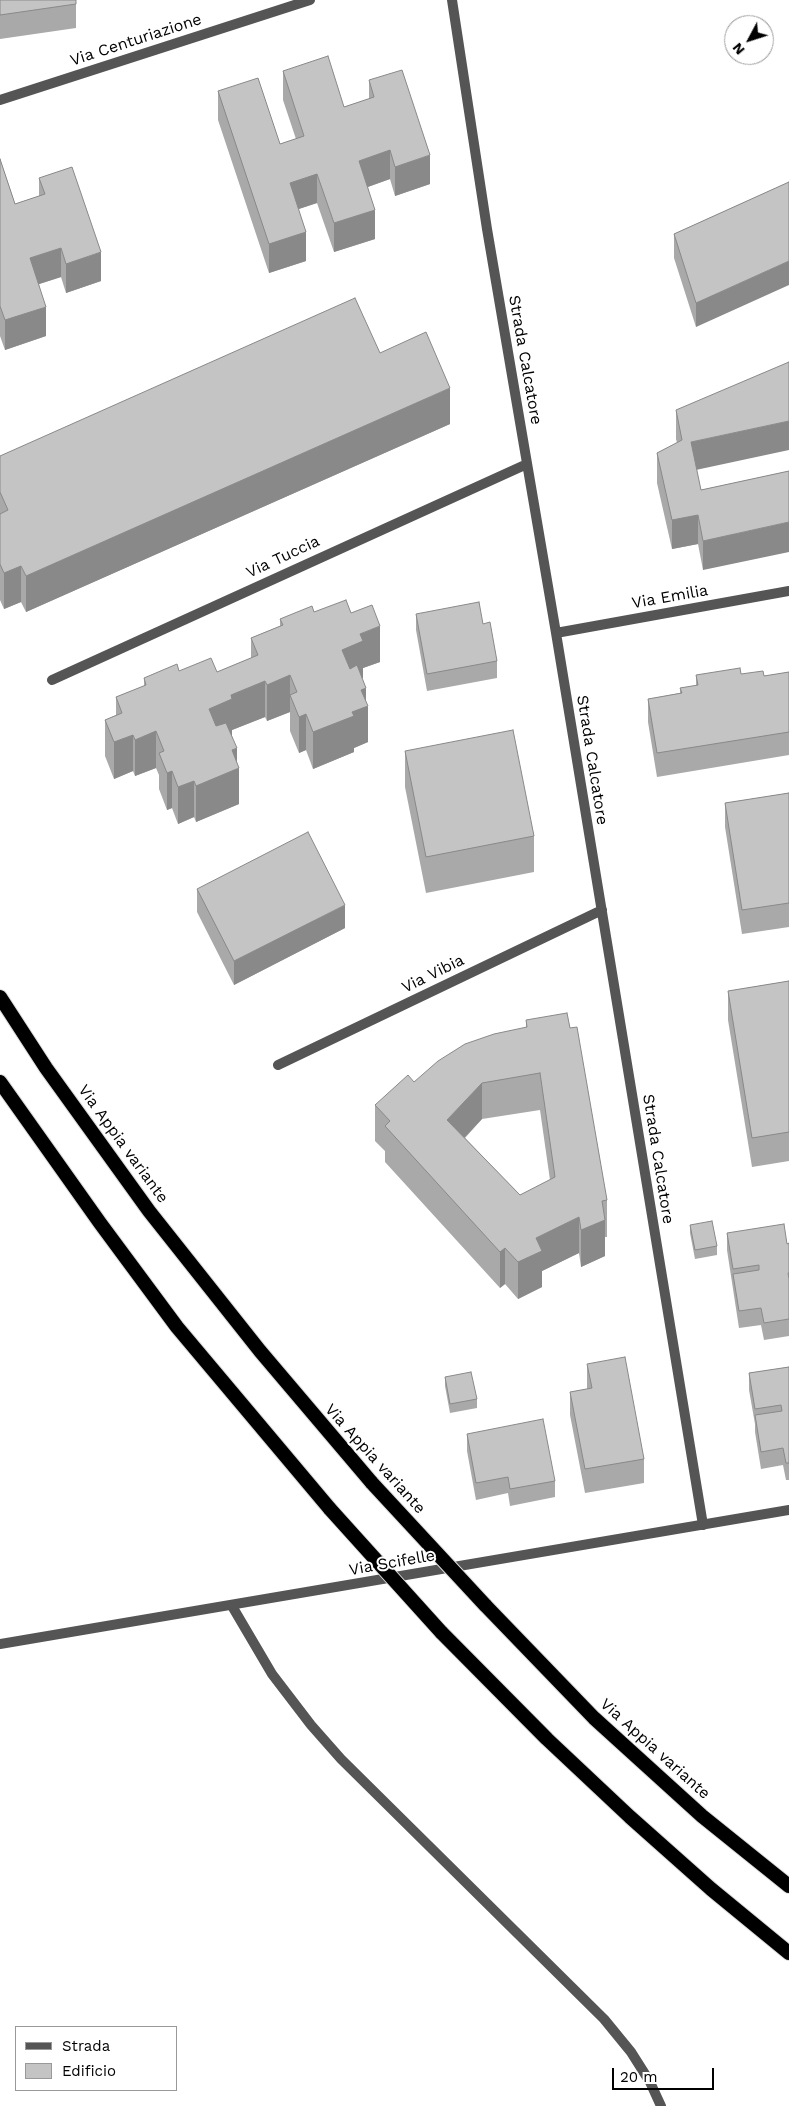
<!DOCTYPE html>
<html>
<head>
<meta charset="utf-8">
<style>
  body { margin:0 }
  #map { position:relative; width:789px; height:2106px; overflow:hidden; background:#fff; font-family:"Work Sans",sans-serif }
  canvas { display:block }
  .legend { position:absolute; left:15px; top:2026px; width:162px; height:65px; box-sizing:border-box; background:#fff; border:1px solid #999; margin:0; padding:6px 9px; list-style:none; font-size:15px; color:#000 }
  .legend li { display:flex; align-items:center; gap:10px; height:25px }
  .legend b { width:25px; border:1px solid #999 }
  .north { position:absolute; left:724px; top:15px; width:50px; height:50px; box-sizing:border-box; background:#fff; border:1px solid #999; border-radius:50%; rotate:230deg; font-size:14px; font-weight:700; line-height:20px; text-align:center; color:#000 }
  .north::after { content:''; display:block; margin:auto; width:18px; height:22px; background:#000; clip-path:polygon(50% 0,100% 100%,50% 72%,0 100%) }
  .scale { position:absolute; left:612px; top:2068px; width:102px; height:22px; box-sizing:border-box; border:2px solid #000; border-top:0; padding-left:6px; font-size:15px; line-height:18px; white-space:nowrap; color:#000; -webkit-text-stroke:4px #fff; paint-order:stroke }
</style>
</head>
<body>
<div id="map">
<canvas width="789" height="2106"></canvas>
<ul class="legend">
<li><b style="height:6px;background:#555"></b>Strada</li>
<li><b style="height:14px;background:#c4c4c4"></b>Edificio</li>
</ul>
<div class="north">N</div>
<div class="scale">20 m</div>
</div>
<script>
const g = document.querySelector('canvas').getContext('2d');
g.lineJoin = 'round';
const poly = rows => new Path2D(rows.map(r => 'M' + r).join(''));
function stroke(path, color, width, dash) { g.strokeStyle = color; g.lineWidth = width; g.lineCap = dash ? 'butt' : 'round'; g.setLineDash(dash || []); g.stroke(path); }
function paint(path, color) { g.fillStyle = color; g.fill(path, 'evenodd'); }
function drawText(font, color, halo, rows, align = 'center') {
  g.font = font + ' "Work Sans",sans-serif'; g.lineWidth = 4; g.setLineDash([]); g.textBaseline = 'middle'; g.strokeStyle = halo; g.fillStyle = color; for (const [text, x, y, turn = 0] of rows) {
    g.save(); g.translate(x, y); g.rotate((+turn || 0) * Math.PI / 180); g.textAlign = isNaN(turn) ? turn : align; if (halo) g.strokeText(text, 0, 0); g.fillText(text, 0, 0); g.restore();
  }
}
const trunk = poly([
  [0,997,46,1068,149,1211,260,1351,372,1483],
  [0,1082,100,1223,177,1327,330,1509],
  [485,1605,594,1718,702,1816,789,1886],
  [441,1632,547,1739,630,1817,711,1889,789,1953]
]);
stroke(trunk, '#dbdbdb', 16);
stroke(poly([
  [452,0,487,229,556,633,703,1525],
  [0,100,310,0],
  [556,633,789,591],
  [52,680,527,464],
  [278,1065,602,910],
  [232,1606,272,1674,311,1725,341,1759,604,2019,631,2052,650,2082,661,2106]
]), '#555', 10);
stroke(poly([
  [0,1644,789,1510]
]), '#555', 10);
stroke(trunk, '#000', 14);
const trunkBridge = poly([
  [372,1483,485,1605],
  [330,1509,441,1632]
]);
stroke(trunkBridge, '#dbdbdb', 16, []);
stroke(trunkBridge, '#000', 14);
paint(poly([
  [0,0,76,4,76,28,0,39],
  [283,71,344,107,369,99,369,80,430,184,395,196,390,179,368,187,375,239,334,252,317,203,298,209,306,261,269,273,218,120,218,91,280,144,296,139,283,100],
  [0,159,15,204,39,196,39,178,101,281,66,293,61,277,39,284,46,336,5,350,0,336],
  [789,182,696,327,674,258,674,234],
  [380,353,450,424,26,612,21,602,4,609,0,600,0,456],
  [676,410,701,490,789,471,703,570,698,544,672,549,657,483,657,453,677,443,676,439],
  [314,612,351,613,380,662,363,668,363,678,362,678,366,701,368,742,354,748,354,752,313,769,306,750,299,753,290,731,290,712,267,721,265,717,232,730,232,736,237,762,239,804,196,822,194,817,178,824,172,808,167,810,159,789,159,775,156,768,135,776,133,771,114,779,105,756,105,720,116,715,116,697,144,686,144,678,179,671,217,672,251,658,251,638,280,626,280,619],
  [416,614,483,624,497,661,497,678,427,691,416,630],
  [789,672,789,755,657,777,648,722,648,699,680,693,680,688,696,686,696,675,741,674,764,676],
  [405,751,534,836,534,872,426,893,405,787],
  [789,793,789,927,742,934,725,827,725,803],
  [197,889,345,928,234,985,197,912],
  [789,981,789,1161,752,1167,728,1020,728,991],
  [526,1020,570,1028,607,1200,607,1237,605,1237,605,1256,581,1267,579,1253,542,1271,542,1287,518,1299,505,1284,500,1288,385,1162,385,1151,375,1141,375,1105,414,1082,526,1027],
  [540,1110,550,1180,520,1195,465,1138,482,1119],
  [690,1225,717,1246,717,1255,695,1259,690,1233],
  [727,1233,787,1244,789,1243,789,1336,764,1340,761,1325,739,1328,727,1250],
  [587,1364,644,1459,644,1483,585,1493,570,1415,570,1392,587,1389],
  [789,1367,789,1480,786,1480,783,1465,761,1469,755,1432,755,1424,749,1390,749,1373],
  [445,1377,477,1399,477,1408,450,1413,445,1386],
  [467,1434,555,1481,555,1497,510,1506,508,1493,476,1500,467,1451]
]), '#a9a9a9');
paint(poly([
  [390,150,390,179,359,190,359,161],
  [430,155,430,184,395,196,395,167],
  [317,174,317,203,290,212,290,183],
  [375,210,375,239,334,252,334,223],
  [306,232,306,261,269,273,269,244],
  [61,248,61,277,30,287,30,258],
  [101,252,101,281,66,293,66,264],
  [789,261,789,285,696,327,696,303],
  [46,307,46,336,5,350,5,320],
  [450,388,450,424,26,612,26,576],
  [789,421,789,450,691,471,691,442],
  [698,515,698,544,672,549,672,520],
  [789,522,789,552,703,570,703,541],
  [21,566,21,602,4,609,4,573],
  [380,626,380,662,363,668,363,678,342,686,342,650,360,634],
  [290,675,290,712,267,721,267,685],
  [265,681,265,717,232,730,232,735,209,745,209,709,231,695],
  [366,688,366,707,368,706,368,742,354,748,354,752,313,769,313,732,352,712,361,690],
  [306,714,306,750,299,753,299,717],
  [156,731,156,768,135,776,135,740],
  [133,735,133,771,114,779,114,742],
  [237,748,237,769,239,768,239,804,196,822,196,786,232,750],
  [172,771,172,808,167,810,167,773],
  [194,781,194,817,178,824,178,787],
  [345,905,345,928,234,985,234,961],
  [482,1083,482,1119,447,1156,447,1120],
  [579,1217,579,1253,542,1271,542,1287,518,1299,518,1262,536,1238],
  [605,1220,605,1256,581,1267,581,1230],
  [505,1248,505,1284,500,1288,500,1252]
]), '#898989');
const building = poly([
  [0,0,76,0,76,4,0,15,0,0],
  [328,56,344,107,374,97,369,80,402,70,430,155,395,167,390,150,359,161,375,210,334,223,317,174,290,183,306,232,269,244,218,91,258,78,280,144,304,136,283,71,328,56],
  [0,159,15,204,45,194,39,178,72,167,101,252,66,264,61,248,30,258,46,307,5,320,0,306,0,159],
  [789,182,789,261,696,303,674,234,789,182],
  [355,298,380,353,426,332,450,388,26,576,21,566,4,573,0,564,0,514,8,510,0,492,0,456,355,298],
  [789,362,789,421,691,442,701,490,789,471,789,522,703,541,698,515,672,520,657,453,682,440,676,410,789,362],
  [346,600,351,613,372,605,380,626,360,634,363,641,342,650,350,669,357,665,366,688,361,690,368,706,352,712,354,716,313,732,306,714,299,717,290,695,297,692,290,675,267,685,265,681,231,695,232,699,209,709,216,726,226,723,237,748,232,750,239,768,196,786,194,781,178,787,172,771,167,773,159,753,164,751,156,731,135,740,133,735,114,742,105,720,122,713,116,697,146,685,144,678,177,664,179,671,211,658,217,672,258,655,251,638,283,625,280,619,312,606,314,612,346,600],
  [479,602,483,624,490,622,497,661,427,674,416,614,479,602],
  [740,668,741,674,763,671,764,676,789,672,789,732,657,753,648,699,682,693,680,688,698,685,696,675,740,668],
  [513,730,534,836,426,857,405,751,513,730],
  [789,793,789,903,742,910,725,803,789,793],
  [308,832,345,905,234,961,197,889,308,832],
  [789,981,789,1132,752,1138,728,991,789,981],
  [567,1013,570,1028,577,1027,607,1200,602,1201,605,1220,581,1230,579,1217,536,1238,542,1251,518,1262,505,1248,500,1252,385,1126,390,1121,375,1105,408,1075,414,1082,438,1061,465,1044,494,1034,527,1027,526,1020,567,1013],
  [540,1073,555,1177,520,1195,447,1120,482,1083,540,1073],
  [712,1221,717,1246,695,1250,690,1225,712,1221],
  [784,1224,787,1244,789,1243,789,1273,788,1273,789,1279,789,1319,764,1323,761,1308,739,1311,733,1274,759,1270,759,1265,733,1269,727,1233,784,1224],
  [625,1357,644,1459,585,1469,570,1392,592,1388,587,1364,625,1357],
  [789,1367,789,1463,786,1463,783,1448,761,1452,755,1415,782,1411,781,1405,755,1409,749,1373,789,1367],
  [471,1372,477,1399,450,1404,445,1377,471,1372],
  [543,1419,555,1481,510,1489,508,1477,476,1483,467,1434,543,1419]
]);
paint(building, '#c4c4c4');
stroke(building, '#898989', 1);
drawText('16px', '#000', '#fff', [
  ["Via Centuriazione",136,40,-18],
  ["Strada Calcatore",525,360,80],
  ["Via Tuccia",283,557,-25],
  ["Via Emilia",670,597,-10],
  ["Strada Calcatore",592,760,81],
  ["Via Vibia",433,974,-26],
  ["Via Appia variante",123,1144,54],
  ["Strada Calcatore",658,1159,81],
  ["Via Appia variante",375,1459,48],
  ["Via Scifelle",392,1563,-10],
  ["Via Appia variante",655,1749,42]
]);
</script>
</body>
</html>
